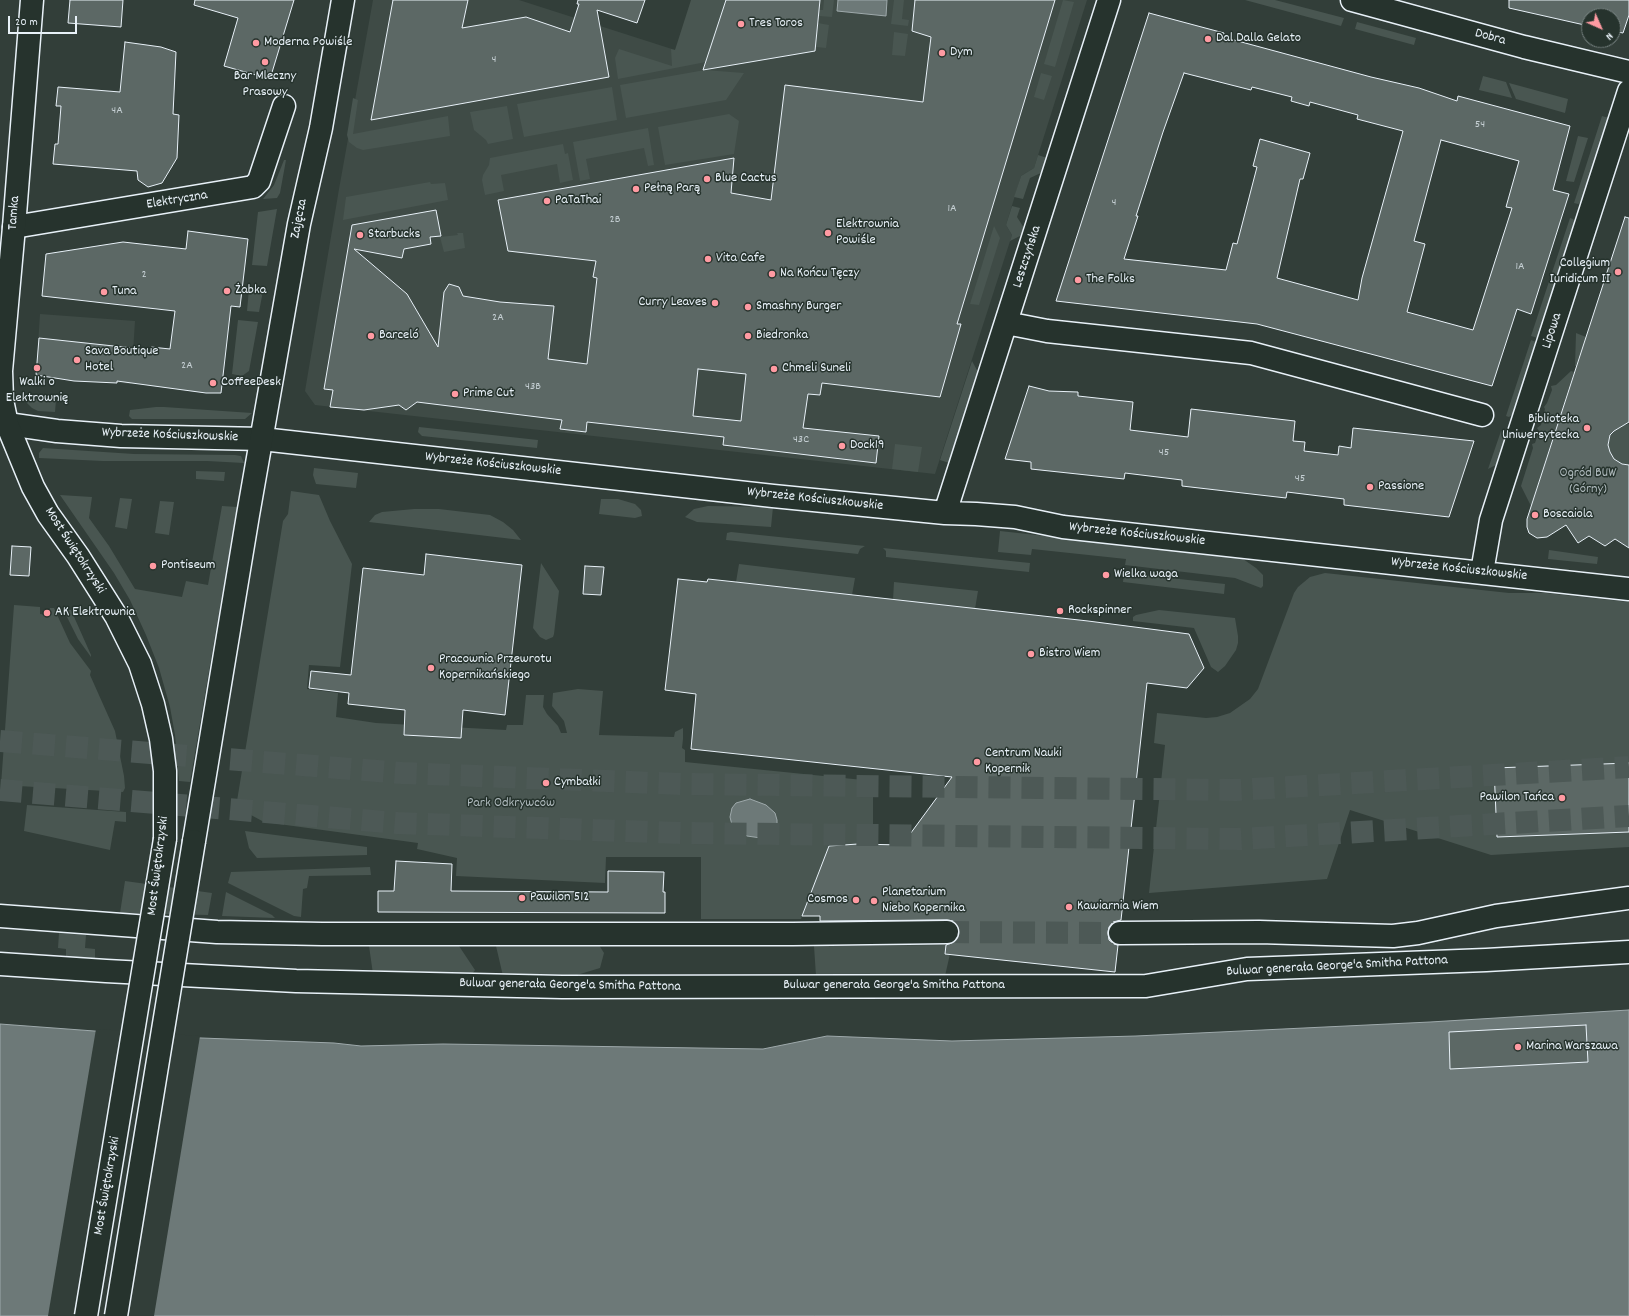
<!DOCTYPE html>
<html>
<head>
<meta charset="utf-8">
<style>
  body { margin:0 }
  #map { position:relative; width:1629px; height:1316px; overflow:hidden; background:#323e39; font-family:Dekko,sans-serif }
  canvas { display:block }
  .north { position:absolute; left:1581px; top:8px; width:40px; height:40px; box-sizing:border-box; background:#26332d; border:1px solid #747f7e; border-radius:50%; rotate:135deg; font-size:11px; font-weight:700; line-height:16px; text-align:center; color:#e8f1f8 }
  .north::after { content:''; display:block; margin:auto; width:14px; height:18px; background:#ff9aa2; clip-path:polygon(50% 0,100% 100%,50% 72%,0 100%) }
  .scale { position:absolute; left:8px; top:16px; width:69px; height:18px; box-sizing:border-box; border:2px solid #e8f1f8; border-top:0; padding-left:5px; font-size:12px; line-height:14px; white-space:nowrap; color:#e8f1f8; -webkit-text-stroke:3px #26332d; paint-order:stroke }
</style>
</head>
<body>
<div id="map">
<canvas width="1629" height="1316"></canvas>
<div class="north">N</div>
<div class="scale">20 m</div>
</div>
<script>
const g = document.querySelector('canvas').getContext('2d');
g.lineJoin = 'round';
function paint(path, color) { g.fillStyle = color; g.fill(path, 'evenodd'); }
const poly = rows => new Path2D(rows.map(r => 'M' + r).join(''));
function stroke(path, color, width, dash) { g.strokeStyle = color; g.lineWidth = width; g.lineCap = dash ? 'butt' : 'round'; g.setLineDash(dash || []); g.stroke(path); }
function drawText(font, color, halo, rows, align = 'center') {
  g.font = font + ' Dekko,sans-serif'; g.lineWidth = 3; g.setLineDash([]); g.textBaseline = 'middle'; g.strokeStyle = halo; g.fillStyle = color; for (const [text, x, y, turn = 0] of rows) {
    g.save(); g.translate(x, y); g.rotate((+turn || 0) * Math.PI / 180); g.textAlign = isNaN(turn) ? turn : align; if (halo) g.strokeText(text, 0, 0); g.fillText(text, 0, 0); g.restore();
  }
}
paint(poly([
  [373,0,519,0,675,50,714,0,1087,0,1034,168,1021,176,1006,225,1012,235,935,474,315,405,305,391,339,189],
  [40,314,135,321,131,384,94,381,91,382,36,375]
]), '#3f4b46');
paint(poly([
  [691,0,726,0,706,62,618,79,615,58,619,49,672,66,671,49,675,50],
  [824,0,834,0,832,17,819,16,819,10,823,10],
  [894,0,904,0,902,19,909,20,908,26,891,24],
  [1063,0,1074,2,1055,67,1044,64],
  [1245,0,1275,0,1344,18,1341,26],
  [1357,22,1416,38,1414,45,1355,29],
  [818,23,829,25,826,48,816,47],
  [894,32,908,34,905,56,892,55],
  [705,70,744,73,726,100,626,118,620,85],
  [1041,73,1052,76,1044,100,1034,97],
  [1483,76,1506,82,1512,98,1479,90],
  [1509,83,1568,99,1565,113,1516,99],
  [612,87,617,120,524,137,517,104],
  [353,98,358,100,353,134,448,116,450,136,363,150,357,148,349,142,347,135],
  [507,106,513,139,488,144,486,140,474,130,470,112],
  [729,114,739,121,734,154,665,165,658,127],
  [1602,116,1609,118,1582,202,1578,204,1574,203],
  [648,128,654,165,648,166,644,148,586,159,590,179,580,181,573,142],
  [1578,136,1588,138,1574,182,1566,181],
  [563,144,565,154,568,153,573,180,560,183,557,164,501,175,504,191,485,195,482,180,483,175,489,165,490,158],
  [1038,155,1047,158,1043,172,1030,178,1023,199,1014,197,1021,176,1034,168],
  [284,160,286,160,280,193,277,198,263,199,274,185],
  [430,182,431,184,445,183,448,200,343,220,346,197],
  [1012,206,1020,208,1017,217,1024,228,1022,235,1010,241,1012,235,1006,225],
  [277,209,267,266,252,265,258,212],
  [1570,218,1573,219,1575,223,1538,338,1531,336],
  [994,226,1000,238,979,305,970,304],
  [457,233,463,233,465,248,444,252,440,237,458,235],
  [249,289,263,291,259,312,247,311],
  [238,320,258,322,249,371,242,376,232,374],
  [1576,333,1586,337,1576,366,1575,366],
  [1531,340,1536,342,1513,414,1509,417,1506,416],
  [972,361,978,372,949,463,940,460],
  [1571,371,1574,372,1531,506,1521,486,1533,448,1532,444,1535,443,1539,431,1537,428,1541,425,1545,409,1544,407,1547,403,1552,390,1551,386,1556,385],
  [22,398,56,400,55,412,38,411,32,408],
  [156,407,164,407,252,413,245,419,132,419,129,416,130,410],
  [1629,424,1629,465,1621,464,1614,459,1610,452,1608,445,1611,434,1616,429,1622,425],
  [419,427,538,440,537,448,422,436,418,432],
  [1501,431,1505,432,1506,435,1496,465,1488,469],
  [895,444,922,447,918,472,892,469],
  [43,448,134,454,235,455,241,456,244,463,207,461,103,461,39,458,39,453],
  [314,468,358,473,356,488,316,484,313,475],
  [196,471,225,472,224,481,196,479],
  [291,491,319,495,330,521,352,564,340,667,309,665,307,689,338,693,336,717,376,723,506,730,507,725,523,725,526,695,544,695,543,707,547,714,558,726,561,733,567,733,564,721,552,706,553,693,578,689,603,691,599,735,674,737,675,732,683,728,683,739,682,748,685,750,685,762,873,781,873,849,827,853,801,919,701,919,701,857,606,857,605,883,456,876,457,858,417,849,418,843,264,822,236,807,283,521,288,514],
  [60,495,92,497,89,518,109,546,135,589,182,597,186,581,208,585,222,506,237,507,190,782,179,781,175,735,170,707,159,668,146,635,130,600,114,573],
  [120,498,132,499,127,529,115,527],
  [601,499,618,499,635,504,641,510,642,516,635,518,599,514],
  [160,501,174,502,169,535,155,533],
  [708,506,773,507,771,527,697,522,685,517,694,509],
  [414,509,439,509,490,515,503,522,513,530,521,540,369,522,375,515,382,512],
  [1000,531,1236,557,1243,559,1256,568,1263,575,1263,586,1261,588,1235,578,1125,565,1126,559,1032,549,1031,555,998,552],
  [731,532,865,546,860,549,858,554,726,540,727,533],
  [883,548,1030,563,1029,572,886,557,886,551],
  [1549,550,1598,557,1597,564,1548,559],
  [541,563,559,591,554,634,553,637,546,640,540,637,533,628],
  [739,564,855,578,852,595,736,582],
  [1124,573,1225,584,1224,594,1123,582],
  [1325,573,1509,593,1546,593,1629,602,1629,847,1491,855,1350,810,1327,879,1149,893,1165,745,1154,743,1157,713,1206,718,1217,717,1230,713,1250,699,1258,689,1294,593,1298,587,1310,577],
  [894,582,978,591,975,609,893,600],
  [14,605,40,607,40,614,49,615,50,608,54,608,70,643,91,671,90,675,115,731,124,776,125,788,123,792,1,785],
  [63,609,71,610,91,655,91,657,78,639],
  [1159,610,1235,618,1238,636,1238,643,1236,650,1225,666,1218,672,1211,667,1194,628,1133,621,1133,617,1136,615],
  [27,805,126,812,126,822,115,821,110,850,24,831],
  [245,831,367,847,367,855,257,858,249,848],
  [370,867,371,875,309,876,307,888,303,889,301,917,294,916,228,883,231,872],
  [125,881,212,893,208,915,120,913],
  [226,892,272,915,275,918,222,916],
  [59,933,86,935,85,948,95,949,95,959,66,957,66,949,58,948],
  [599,945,604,953,600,968,567,978,503,976,496,946],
  [952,945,945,976,816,976,814,946],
  [369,946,459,946,475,970,471,976,373,974]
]), '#495651');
const water = poly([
  [838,0,887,0,886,16,837,11,838,0],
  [750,799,766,805,775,813,777,820,777,828,769,836,761,838,747,836,738,831,732,825,730,817,732,808,736,803,750,799],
  [1629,1010,1629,1316,0,1316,0,1024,175,1037,334,1043,361,1046,443,1044,763,1049,827,1036,952,1041,1136,1036,1430,1022,1629,1010]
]);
paint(water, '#6d7978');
stroke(water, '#9ea9ab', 1);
paint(poly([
  [96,1029,200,1036,154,1316,48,1316]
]), '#323e39');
const building = poly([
  [70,0,123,0,121,27,68,23,70,0],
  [195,0,294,0,270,79,224,66,238,18,194,5,195,0],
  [393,0,468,0,462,28,526,17,570,32,579,4,577,4,578,0,645,0,637,23,597,10,609,77,371,120,393,0],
  [726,0,820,0,815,51,703,70,726,0],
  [915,0,1055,0,957,324,961,324,940,397,822,383,820,395,808,394,803,428,879,436,876,463,723,445,724,437,587,422,586,432,560,429,562,420,417,402,406,410,399,405,364,410,330,407,333,390,324,389,352,225,436,210,441,236,430,237,431,244,404,249,402,258,354,249,407,294,438,347,444,292,449,284,459,287,463,296,500,302,554,306,548,359,587,364,597,278,593,277,596,261,508,251,498,200,734,158,731,193,771,200,785,85,923,102,931,37,912,31,915,0],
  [698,369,746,374,741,421,693,416,698,369],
  [1509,0,1629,0,1629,15,1623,33,1613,31,1613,16,1589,16,1589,26,1509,8,1509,0],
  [1149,13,1224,33,1223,37,1371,77,1419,88,1457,101,1458,96,1570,126,1553,190,1569,194,1531,314,1517,309,1492,386,1257,324,1056,301,1149,13],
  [1184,73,1251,90,1252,87,1292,97,1291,101,1309,106,1310,102,1358,115,1357,119,1403,131,1362,278,1358,300,1277,278,1300,179,1303,179,1310,153,1260,139,1253,166,1257,167,1237,244,1233,243,1226,270,1124,259,1138,216,1136,216,1163,132,1184,73],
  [1441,140,1519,161,1506,207,1512,208,1473,330,1407,312,1425,244,1414,241,1441,140],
  [125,42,161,47,176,52,173,114,179,115,177,158,162,183,148,187,138,180,137,171,53,164,55,144,58,144,61,106,56,106,58,87,120,92,125,42],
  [1625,217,1629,218,1629,422,1614,431,1610,435,1608,445,1610,452,1614,459,1622,464,1629,465,1629,548,1615,539,1605,546,1589,536,1578,543,1566,525,1547,537,1537,538,1529,533,1527,527,1527,519,1625,217],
  [188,231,248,239,240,307,231,306,221,393,206,393,117,381,117,383,74,381,36,375,39,338,151,350,151,347,170,349,175,311,42,296,46,254,123,242,186,249,188,231],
  [1029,386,1049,391,1078,392,1078,396,1133,402,1130,430,1188,437,1191,409,1295,421,1293,441,1305,442,1304,451,1338,455,1339,446,1351,448,1353,428,1474,441,1449,517,1344,505,1344,499,1287,492,1286,498,1182,486,1182,480,1125,473,1124,479,1031,469,1031,462,1005,459,1029,386],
  [12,546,31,547,29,576,10,575,12,546],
  [426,554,522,565,505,715,463,710,461,738,404,735,405,710,348,704,349,693,309,688,311,671,351,675,363,568,424,575,426,554],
  [585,566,604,567,601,595,583,594,585,566],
  [678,579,707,582,708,579,736,582,1088,621,1189,634,1204,668,1187,688,1147,683,1121,920,1113,922,1109,927,1108,933,1109,940,1114,944,1118,945,1115,972,945,954,946,945,954,942,958,938,959,932,958,925,953,921,947,920,820,921,820,916,802,916,829,846,858,844,902,845,952,777,691,749,696,694,665,690,678,579],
  [1629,763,1629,832,1497,837,1494,768,1629,763],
  [396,861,452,864,451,891,608,892,608,871,664,872,663,892,665,892,665,913,378,912,378,891,394,891,396,861],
  [1586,1025,1588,1062,1450,1069,1449,1032,1586,1025]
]);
paint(building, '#5c6865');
stroke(building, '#e8f1f8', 1);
stroke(poly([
  [947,932,1120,933]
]), '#4d5956', 22, [22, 11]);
stroke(poly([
  [0,741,402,773,682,784,1236,790,1629,767],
  [0,790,397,823,681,833,1240,839,1629,816]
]), '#4d5956', 22, [22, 11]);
const street = poly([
  [14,227,253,187,259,181,284,106],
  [1006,323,1047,331,1251,353,1482,415],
  [0,423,57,431,121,436,262,439,773,496,945,513,976,514,1015,517,1063,527,1629,589],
  [945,513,1109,0],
  [1482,572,1491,520,1629,91],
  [0,916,217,932,322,934,793,934,947,932],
  [1120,933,1259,932,1393,936,1418,933,1496,916,1629,898],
  [0,964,106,971,296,981,562,987,1146,986,1247,969,1486,960,1629,952]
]);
const secondary = poly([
  [32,0,14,227,1,371,2,400,7,424,33,487,48,514,78,556,116,616,140,664,153,704,161,739,165,771,165,839],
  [1352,0,1524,47,1629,72],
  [194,841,248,515,299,224,321,128,343,0]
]);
stroke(street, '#e8f1f8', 25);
stroke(secondary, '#e8f1f8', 25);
stroke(street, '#26332d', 22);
stroke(secondary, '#26332d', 22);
const secondaryBridge = poly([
  [86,1316,165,839],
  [116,1316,194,841]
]);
stroke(secondaryBridge, '#e8f1f8', 25, []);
stroke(secondaryBridge, '#26332d', 22);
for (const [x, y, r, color] of [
  [741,24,4,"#ff9aa2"],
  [1208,39,4,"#ff9aa2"],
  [256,43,4,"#ff9aa2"],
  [942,53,4,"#ff9aa2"],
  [265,62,4,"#ff9aa2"],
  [707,179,4,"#ff9aa2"],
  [636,189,4,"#ff9aa2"],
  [547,201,4,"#ff9aa2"],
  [828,233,4,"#ff9aa2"],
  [360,235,4,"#ff9aa2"],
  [708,259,4,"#ff9aa2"],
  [1618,272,4,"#ff9aa2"],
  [772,274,4,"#ff9aa2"],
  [1078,280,4,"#ff9aa2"],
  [227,291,4,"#ff9aa2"],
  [104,292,4,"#ff9aa2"],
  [715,303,4,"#ff9aa2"],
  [748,307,4,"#ff9aa2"],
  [371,336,4,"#ff9aa2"],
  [748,336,4,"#ff9aa2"],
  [77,360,4,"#ff9aa2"],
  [37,368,4,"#ff9aa2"],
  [774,369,4,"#ff9aa2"],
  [213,383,4,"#ff9aa2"],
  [455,394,4,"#ff9aa2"],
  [1587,428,4,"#ff9aa2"],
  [842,446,4,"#ff9aa2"],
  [1370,487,4,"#ff9aa2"],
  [1535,515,4,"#ff9aa2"],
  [153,566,4,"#ff9aa2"],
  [1106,575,4,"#ff9aa2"],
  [1060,611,4,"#ff9aa2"],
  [47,613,4,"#ff9aa2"],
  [1031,654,4,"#ff9aa2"],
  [431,668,4,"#ff9aa2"],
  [977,762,4,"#ff9aa2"],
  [546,783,4,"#ff9aa2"],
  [1562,798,4,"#ff9aa2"],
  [522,898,4,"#ff9aa2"],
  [856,900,4,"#ff9aa2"],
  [874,901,4,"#ff9aa2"],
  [1069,907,4,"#ff9aa2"],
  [1518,1047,4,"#ff9aa2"]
]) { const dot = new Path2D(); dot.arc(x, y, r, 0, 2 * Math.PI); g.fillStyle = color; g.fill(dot); stroke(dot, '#26332d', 1.5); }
drawText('12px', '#c5cfd3', null, [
  ["4",494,60],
  ["4A",117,111],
  ["54",1480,125],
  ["4",1114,203],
  ["1A",952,209],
  ["2B",615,220],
  ["1A",1520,267],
  ["2",144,275],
  ["2A",498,318],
  ["2A",187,366],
  ["43B",533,387],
  ["43C",801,440],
  ["45",1164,453],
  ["45",1300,479]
]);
drawText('14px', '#e8f1f8', '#26332d', [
  ["Tres Toros",749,24],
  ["Dal Dalla Gelato",1216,39],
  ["Moderna Powiśle",264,43],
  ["Dym",950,53],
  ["Bar Mleczny",265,77,"center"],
  ["Prasowy",265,93,"center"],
  ["Blue Cactus",715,179],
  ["Pełną Parą",644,189],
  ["PaTaThai",555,201],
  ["Elektrownia",836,225],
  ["Powiśle",836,241],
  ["Starbucks",368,235],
  ["Vita Cafe",716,259],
  ["Collegium",1610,264,"right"],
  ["Iuridicum II",1610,280,"right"],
  ["Na Końcu Tęczy",780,274],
  ["The Folks",1086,280],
  ["Żabka",235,291],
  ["Tuna",112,292],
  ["Curry Leaves",707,303,"right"],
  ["Smashny Burger",756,307],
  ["Barceló",379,336],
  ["Biedronka",756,336],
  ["Sava Boutique",85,352],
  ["Hotel",85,368],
  ["Chmeli Suneli",782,369],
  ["Walki o",37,383,"center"],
  ["Elektrownię",37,399,"center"],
  ["CoffeeDesk",221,383],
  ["Prime Cut",463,394],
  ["Biblioteka",1579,420,"right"],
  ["Uniwersytecka",1579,436,"right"],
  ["Dock19",850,446],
  ["Passione",1378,487],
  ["Boscaiola",1543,515],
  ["Pontiseum",161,566],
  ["Wielka waga",1114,575],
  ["Rockspinner",1068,611],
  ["AK Elektrownia",55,613],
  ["Bistro Wiem",1039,654],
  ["Pracownia Przewrotu",439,660],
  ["Kopernikańskiego",439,676],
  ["Centrum Nauki",985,754],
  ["Kopernik",985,770],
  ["Cymbałki",554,783],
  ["Pawilon Tańca",1554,798,"right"],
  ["Planetarium",882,893],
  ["Niebo Kopernika",882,909],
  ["Pawilon 512",530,898],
  ["Cosmos",848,900,"right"],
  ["Kawiarnia Wiem",1077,907],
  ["Marina Warszawa",1526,1047]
], 'left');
drawText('14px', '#e8f1f8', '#26332d', [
  ["Dobra",1490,38,15],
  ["Elektryczna",177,201,-9],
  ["Tamka",15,213,-86],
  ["Zajęcza",300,219,-79],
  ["Leszczyńska",1028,257,-72],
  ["Lipowa",1553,331,-72],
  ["Wybrzeże Kościuszkowskie",170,436,2],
  ["Wybrzeże Kościuszkowskie",493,465,6],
  ["Wybrzeże Kościuszkowskie",815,500,6],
  ["Wybrzeże Kościuszkowskie",1137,535,6],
  ["Most Świętokrzyski",74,551,57],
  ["Wybrzeże Kościuszkowskie",1459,570,6],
  ["Most Świętokrzyski",159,866,-83],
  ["Bulwar generała George'a Smitha Pattona",1337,967,-3],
  ["Bulwar generała George'a Smitha Pattona",570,986,1],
  ["Bulwar generała George'a Smitha Pattona",894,986],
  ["Most Świętokrzyski",108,1186,-80]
]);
drawText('14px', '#b0bbbe', '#26332d', [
  ["Ogród BUW",1588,474],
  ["(Górny)",1588,490],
  ["Park Odkrywców",511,804]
]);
</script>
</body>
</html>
